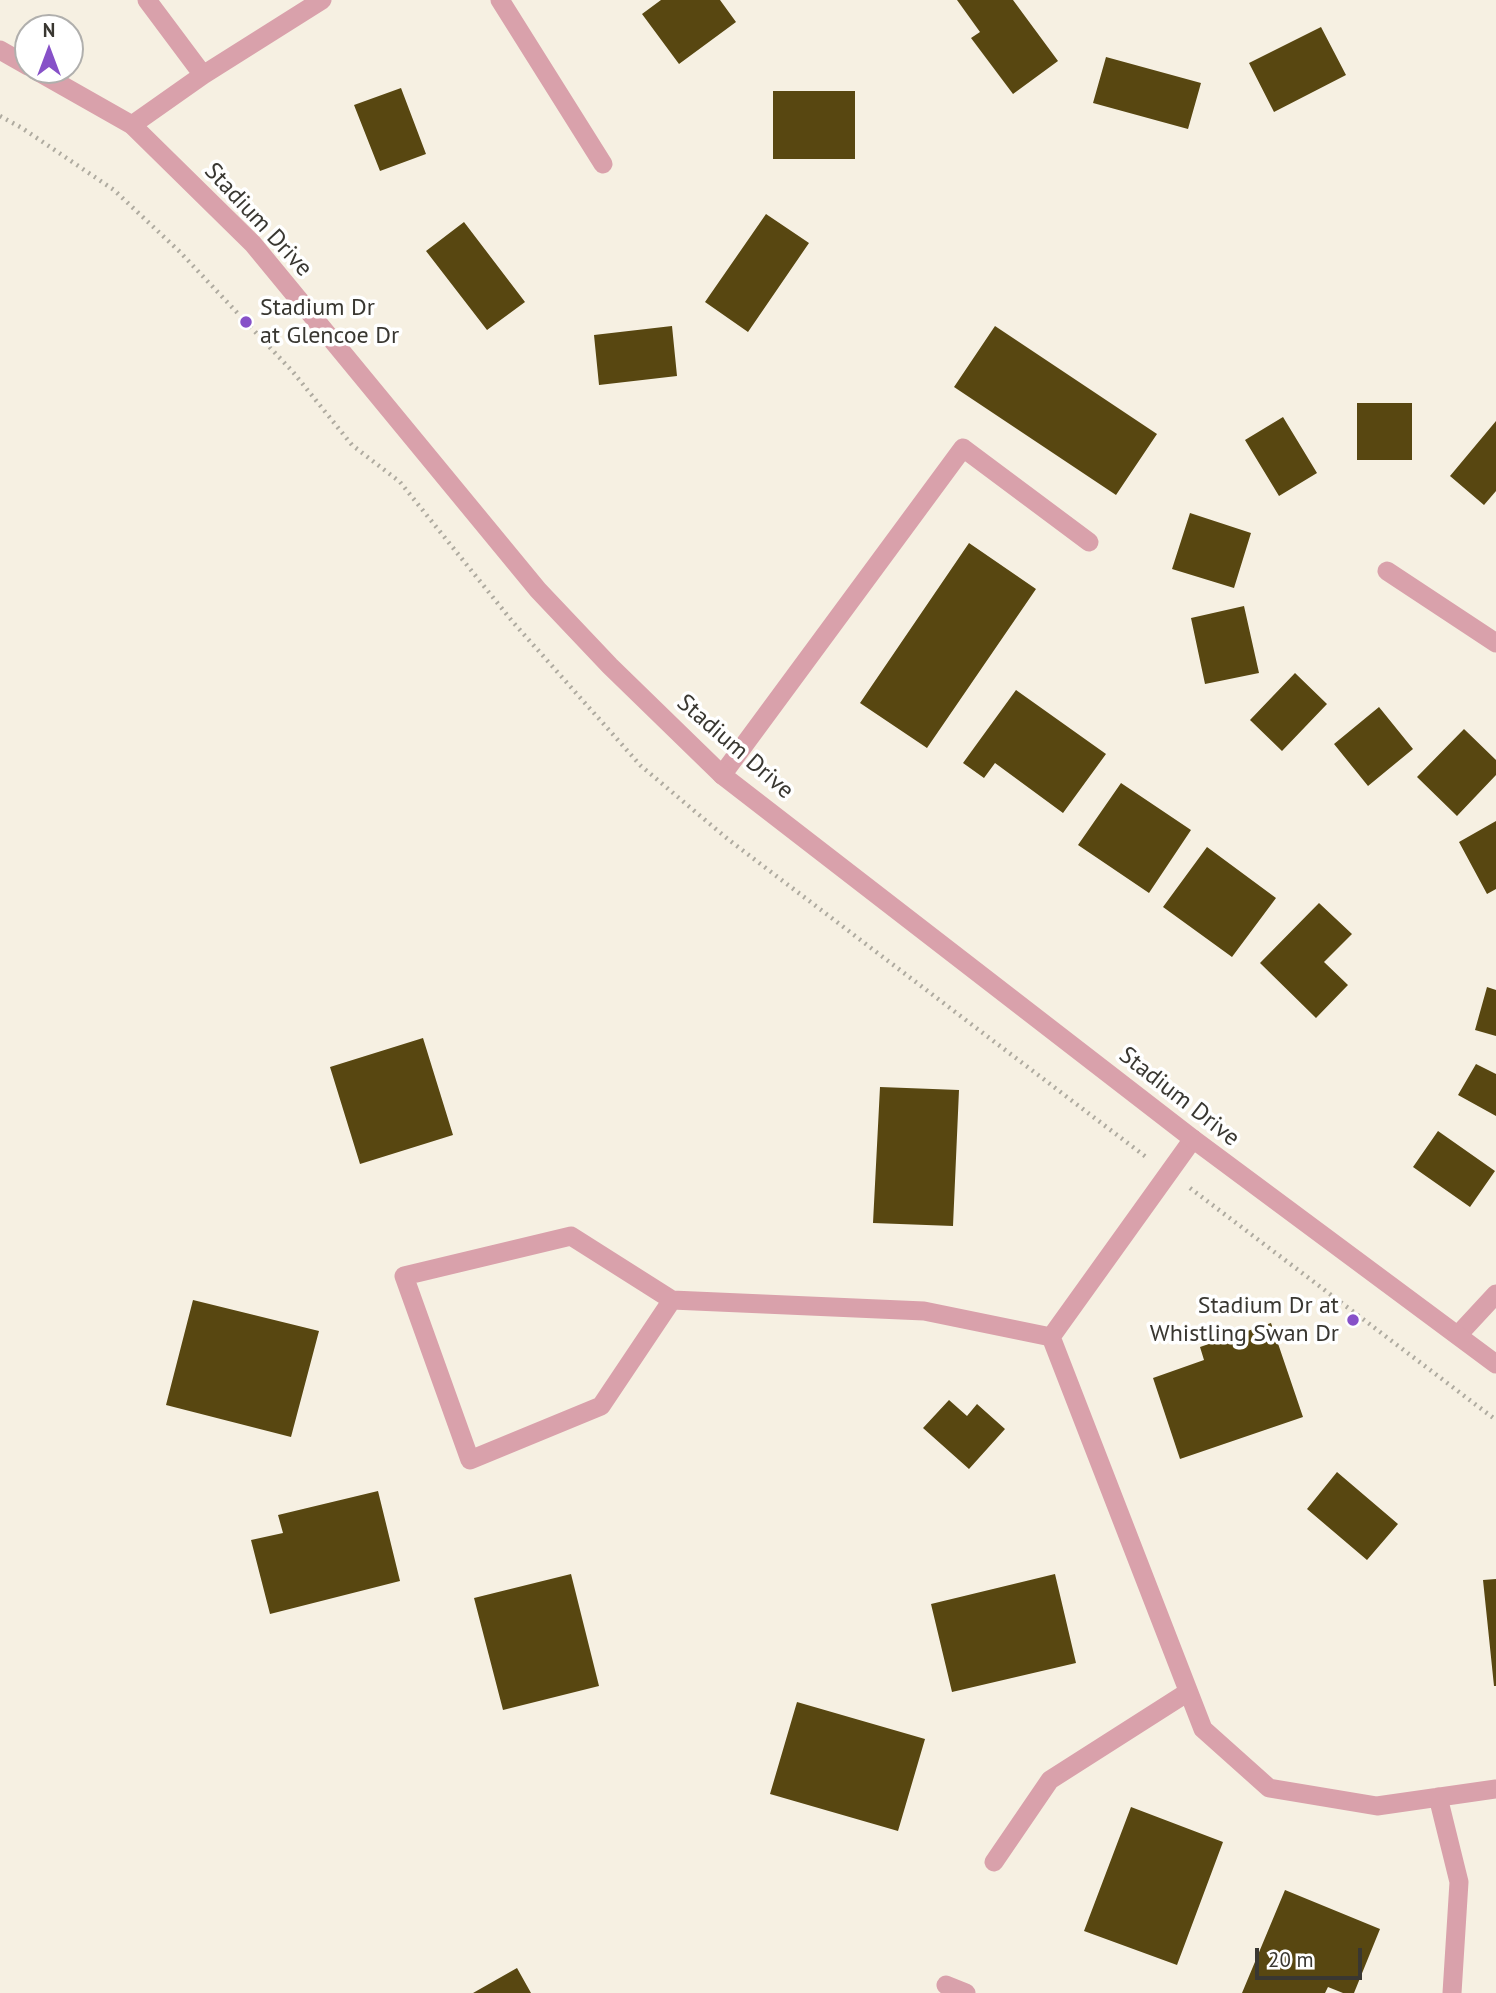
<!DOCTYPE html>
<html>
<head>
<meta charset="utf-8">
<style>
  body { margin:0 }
  #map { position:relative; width:1496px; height:1993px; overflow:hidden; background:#f6f0e2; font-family:"PT Sans",sans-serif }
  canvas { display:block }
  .north { position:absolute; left:14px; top:14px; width:70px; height:70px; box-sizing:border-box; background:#fff; border:2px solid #b0afad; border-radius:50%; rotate:0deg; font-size:19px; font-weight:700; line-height:28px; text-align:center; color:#393731 }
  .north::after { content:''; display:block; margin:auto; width:24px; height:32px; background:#8751c8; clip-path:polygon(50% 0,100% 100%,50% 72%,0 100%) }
  .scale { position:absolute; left:1255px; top:1948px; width:107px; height:32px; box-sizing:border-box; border:4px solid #393731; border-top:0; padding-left:9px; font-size:21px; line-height:24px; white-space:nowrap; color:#393731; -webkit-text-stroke:5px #fff; paint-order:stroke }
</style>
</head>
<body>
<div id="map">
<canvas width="1496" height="1993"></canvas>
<div class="north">N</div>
<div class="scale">20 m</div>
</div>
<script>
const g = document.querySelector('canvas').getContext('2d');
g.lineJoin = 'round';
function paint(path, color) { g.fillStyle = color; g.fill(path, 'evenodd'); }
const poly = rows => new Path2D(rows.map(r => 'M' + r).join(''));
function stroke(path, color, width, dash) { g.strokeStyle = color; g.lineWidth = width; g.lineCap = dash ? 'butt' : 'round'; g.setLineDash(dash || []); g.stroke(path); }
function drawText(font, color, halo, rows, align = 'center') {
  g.font = font + ' "PT Sans",sans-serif'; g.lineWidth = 7; g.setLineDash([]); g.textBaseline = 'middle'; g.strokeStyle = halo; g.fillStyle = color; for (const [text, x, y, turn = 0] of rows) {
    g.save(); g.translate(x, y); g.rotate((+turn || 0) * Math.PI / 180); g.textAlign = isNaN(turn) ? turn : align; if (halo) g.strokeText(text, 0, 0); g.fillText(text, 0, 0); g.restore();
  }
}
paint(poly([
  [661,0,720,0,736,22,679,64,642,14],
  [957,0,1013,0,1058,61,1013,94,971,38,980,32],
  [1321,27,1346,75,1274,112,1249,63],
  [1106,57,1201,83,1188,129,1093,103],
  [401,88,426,154,380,171,354,105],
  [773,91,855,91,855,159,773,159],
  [766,214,809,243,748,332,705,302],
  [464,222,525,302,487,330,426,251],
  [672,326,677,376,599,385,594,335],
  [995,326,1157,434,1116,495,954,387],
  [1357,403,1412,403,1412,460,1357,460],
  [1283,417,1317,473,1279,496,1245,440],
  [1496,421,1496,491,1484,505,1450,476],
  [1190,513,1251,533,1234,588,1172,569],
  [969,543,1036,589,927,748,860,703],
  [1244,606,1259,673,1205,684,1191,618],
  [1295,673,1327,704,1282,751,1250,720],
  [1016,690,1106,754,1063,813,995,763,984,778,963,763],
  [1379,707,1413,749,1368,786,1334,744],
  [1464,729,1496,760,1496,775,1457,816,1417,777],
  [1121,783,1191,830,1149,893,1078,845],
  [1496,821,1496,889,1487,894,1459,842],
  [1207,847,1276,898,1232,957,1163,907],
  [1319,903,1352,934,1324,962,1348,985,1316,1018,1260,963],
  [1487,987,1496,990,1496,1036,1475,1030],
  [423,1038,453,1135,360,1164,330,1067],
  [1476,1064,1496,1074,1496,1116,1458,1095],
  [880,1087,959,1090,953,1226,873,1223],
  [1438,1131,1495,1171,1470,1207,1413,1167],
  [193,1300,319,1331,291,1437,166,1405],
  [1271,1323,1303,1417,1180,1459,1153,1378,1204,1360,1200,1347],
  [949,1400,967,1416,977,1404,1005,1429,969,1469,923,1428],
  [1337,1472,1398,1524,1367,1560,1307,1509],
  [378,1491,400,1581,270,1614,251,1540,283,1533,278,1515],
  [571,1574,599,1686,503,1710,474,1598],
  [1055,1574,1076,1663,952,1692,931,1604],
  [1496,1579,1496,1686,1494,1686,1483,1580],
  [797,1702,925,1739,898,1831,770,1794],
  [1131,1807,1223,1842,1177,1965,1084,1931],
  [1285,1890,1380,1929,1354,1993,1343,1993,1328,1987,1325,1993,1242,1993],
  [517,1968,531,1993,473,1993]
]), '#584711');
stroke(poly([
  [0,116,22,128,114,190,180,252,293,372,352,445,400,482,512,621,641,766,729,840,1146,1157],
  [1190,1188,1496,1420]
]), '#afaba0', 4.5, [2, 5]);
stroke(poly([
  [1193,1139,1051,1337,1203,1729,1269,1788,1377,1806,1496,1789],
  [672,1300,601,1406,470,1460,404,1276,571,1236,672,1300,924,1311,1051,1337],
  [1438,1797,1459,1882,1452,1993],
  [994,1862,1050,1780,1188,1692]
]), '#d9a1ab', 19);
stroke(poly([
  [147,0,203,75],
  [500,0,603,164],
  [132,125,203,75,322,0],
  [1387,571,1496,643],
  [722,775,963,448,1089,542],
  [1458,1335,1496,1294],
  [946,1985,966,1993]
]), '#d9a1ab', 19);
stroke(poly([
  [0,50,28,66],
  [35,70,132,125,253,244,538,590,610,666,722,775,1193,1139,1496,1364]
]), '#d9a1ab', 19);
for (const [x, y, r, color] of [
  [246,322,7,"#8751c8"],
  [1353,1320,7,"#8751c8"]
]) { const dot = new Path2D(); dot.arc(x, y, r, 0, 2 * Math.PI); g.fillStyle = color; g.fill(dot); stroke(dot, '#fff', 2.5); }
drawText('24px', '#393731', '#fff', [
  ["Stadium Drive",258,220,47],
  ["Stadium Drive",735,747,41],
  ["Stadium Drive",1179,1097,38]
]);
drawText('24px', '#393731', '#fff', [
  ["Stadium Dr",260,308],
  ["at Glencoe Dr",260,336],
  ["Stadium Dr at",1339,1306,"right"],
  ["Whistling Swan Dr",1339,1334,"right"]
], 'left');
</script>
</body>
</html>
